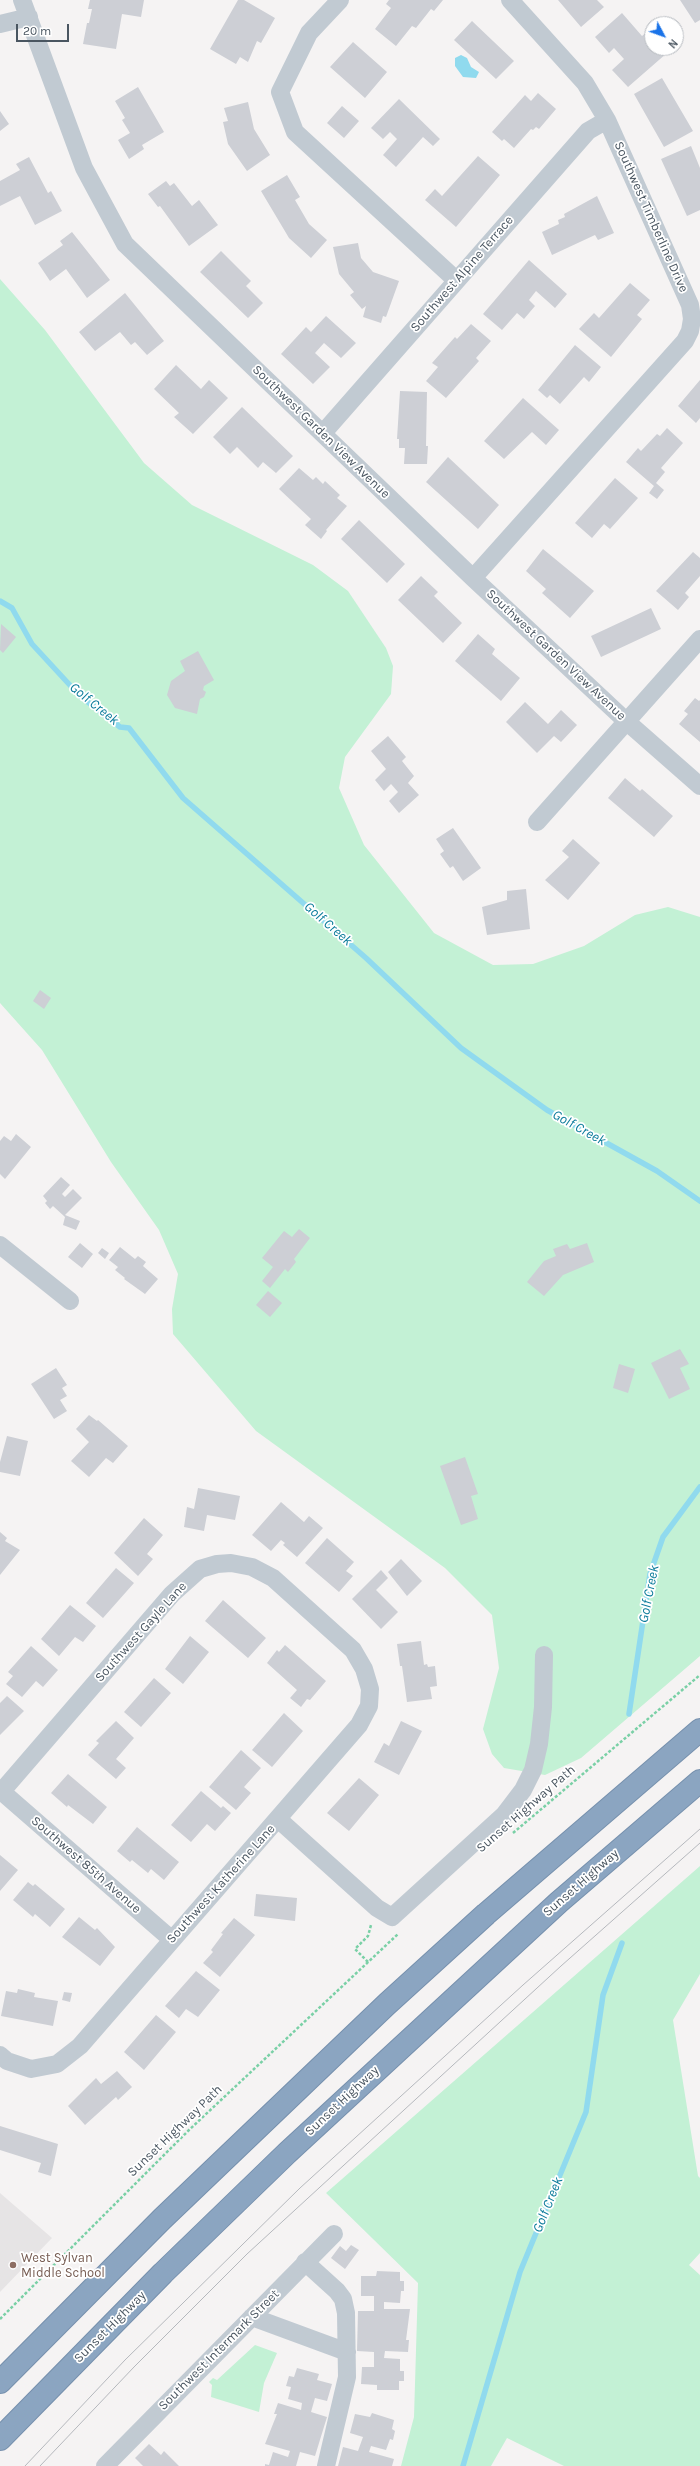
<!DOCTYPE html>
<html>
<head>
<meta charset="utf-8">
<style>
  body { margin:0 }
  #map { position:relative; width:700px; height:2466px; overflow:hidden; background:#f5f3f3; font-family:Karla,sans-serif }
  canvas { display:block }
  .north { position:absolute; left:644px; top:16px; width:40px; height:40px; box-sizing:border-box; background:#fff; border:1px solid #b7bbc0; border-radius:50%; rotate:131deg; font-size:11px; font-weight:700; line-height:16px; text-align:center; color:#4a5661 }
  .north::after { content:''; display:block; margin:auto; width:14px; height:18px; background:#1a73e8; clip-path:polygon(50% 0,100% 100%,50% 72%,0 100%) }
  .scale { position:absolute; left:16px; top:24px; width:53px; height:18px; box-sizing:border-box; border:2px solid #4a5661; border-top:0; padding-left:5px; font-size:12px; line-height:14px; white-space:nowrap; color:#4a5661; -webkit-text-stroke:3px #fff; paint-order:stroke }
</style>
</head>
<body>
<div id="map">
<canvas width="700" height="2466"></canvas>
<div class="north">N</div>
<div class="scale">20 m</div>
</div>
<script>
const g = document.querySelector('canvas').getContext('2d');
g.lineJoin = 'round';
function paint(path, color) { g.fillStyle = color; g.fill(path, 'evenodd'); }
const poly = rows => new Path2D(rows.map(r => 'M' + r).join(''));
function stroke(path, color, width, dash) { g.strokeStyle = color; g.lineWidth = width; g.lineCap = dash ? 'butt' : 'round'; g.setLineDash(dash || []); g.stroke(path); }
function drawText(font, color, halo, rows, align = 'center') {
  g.font = font + ' Karla,sans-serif'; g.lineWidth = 3.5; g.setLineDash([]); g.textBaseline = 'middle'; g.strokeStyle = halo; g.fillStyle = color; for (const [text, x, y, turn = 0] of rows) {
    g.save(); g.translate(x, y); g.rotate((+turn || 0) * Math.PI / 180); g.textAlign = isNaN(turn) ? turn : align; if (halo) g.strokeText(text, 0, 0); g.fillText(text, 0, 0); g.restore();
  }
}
paint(poly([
  [0,2193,52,2238,0,2292]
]), '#e6e4e5');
paint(poly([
  [0,279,45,330,144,463,192,505,313,565,348,591,386,648,393,666,391,694,345,757,339,788,364,845,434,933,493,965,533,964,584,946,635,915,668,907,700,917,700,1656,581,1758,545,1775,504,1768,492,1754,483,1729,499,1668,492,1615,445,1568,256,1431,173,1334,172,1309,178,1274,159,1230,111,1162,42,1050,0,1003],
  [700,1866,700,1974,673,2020,698,2176,700,2178,700,2253,689,2265,700,2275,700,2466,564,2466,507,2438,491,2466,401,2466,414,2417,418,2283,326,2193],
  [255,2345,277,2353,264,2383,259,2412,211,2397,212,2385,209,2382,213,2378,217,2380]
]), '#c3f1d5');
paint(poly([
  [461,55,467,58,471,67,479,72,476,78,463,77,455,66,455,58]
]), '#90daee');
stroke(poly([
  [0,601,12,608,32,644,79,695,120,727,129,728,183,798,366,958,461,1048,547,1110,657,1171,700,1201],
  [629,1714,650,1574,663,1537,700,1487],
  [463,2466,520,2272,586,2112,603,1995,622,1943]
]), '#90daee', 5.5);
paint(poly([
  [90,0,144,0,141,17,122,14,116,49,83,44,87,23,89,23,92,9,88,9],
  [238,0,244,0,275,18,261,43,257,41,248,62,240,57,236,64,210,49],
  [389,0,443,0,434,11,431,9,416,28,412,26,396,46,375,29,391,8,386,4],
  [558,0,597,0,604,7,581,27],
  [680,0,700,0,700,20,695,23],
  [622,13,642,36,647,32,652,37,652,48,662,48,667,53,628,87,612,70,624,59,614,48,609,53,595,37],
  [472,21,514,61,496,79,454,40],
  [353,42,387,72,365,98,330,67],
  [662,78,693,131,664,147,634,94],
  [138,87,164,132,142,145,144,149,129,159,118,140,130,133,122,120,125,118,115,101],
  [538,93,556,109,539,129,536,127,533,130,531,129,514,148,504,139,502,141,492,132,525,95,531,101],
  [399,99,440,139,433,146,423,137,396,167,383,155,397,139,390,132,383,139,371,128],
  [248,102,254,129,270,155,247,171,228,144,223,122,228,121,224,108],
  [342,106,359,121,344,138,327,123],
  [0,111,9,124,0,131],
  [691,146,700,168,700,210,687,216,661,159],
  [478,156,500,175,456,227,425,200,435,189,442,196],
  [29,157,48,193,51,191,62,211,35,225,20,196,0,206,0,181,20,170,16,164],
  [287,175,300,197,295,200,309,224,327,240,311,258,289,238,261,191],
  [166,181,170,186,174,183,192,206,199,200,218,225,189,246,160,206,158,207,148,194],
  [597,196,614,233,598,240,595,235,552,255,542,232,559,224,558,220,565,217,564,214],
  [72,232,110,280,87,298,66,269,50,281,38,263,63,245,60,241],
  [358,243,361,258,373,272,399,281,386,317,383,316,381,323,363,317,366,306,362,309,350,295,354,292,339,274,333,247],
  [221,251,251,281,246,286,263,303,248,318,200,272],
  [529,260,567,294,555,308,536,291,529,300,535,306,524,319,517,313,502,330,483,314],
  [630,283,650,300,637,315,642,319,611,357,579,329,594,313,599,318],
  [125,293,164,341,147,355,135,342,131,345,120,332,95,351,79,332],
  [326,316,356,343,341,358,324,343,315,353,330,367,313,384,281,354,306,327,311,332],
  [471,324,491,341,476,358,479,361,446,398,426,381,438,367,432,363,455,337,457,339],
  [575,345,601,367,589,382,584,377,560,404,550,395,547,398,538,390],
  [176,365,201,389,209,380,228,398,193,434,174,417,179,413,154,389],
  [700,380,700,418,696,423,678,406],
  [400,391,427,392,426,446,428,446,427,464,404,464,405,448,399,448,399,439,397,439],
  [523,398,559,430,546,445,532,432,504,459,484,441],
  [242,407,293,456,276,473,263,462,258,468,237,447,230,454,213,437],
  [667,428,683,443,661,468,665,472,656,483,664,490,657,499,649,493,654,486,626,462,638,448,641,451,657,434,660,436],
  [448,457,499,505,478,529,426,482],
  [299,468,313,480,316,477,323,484,325,481,340,495,337,498,347,506,326,530,327,531,321,539,305,525,311,519,279,489],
  [615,478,638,498,610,529,604,524,592,538,575,523],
  [359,520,405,564,387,583,341,539],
  [543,549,594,591,570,618,542,593,546,589,526,571],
  [693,552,700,558,700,576,685,593,689,597,678,610,656,591],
  [421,576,438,592,434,596,462,623,443,643,398,600],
  [651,608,661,629,601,657,591,636],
  [1,624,16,637,3,653,0,650],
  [478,634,495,649,492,654,520,678,501,701,455,661],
  [198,651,214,680,204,686,203,690,206,692,204,697,200,699,197,714,175,708,167,695,171,681,185,671,180,661],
  [695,698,699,701,700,700,700,742,679,724,688,714,684,711],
  [525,702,548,724,561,710,577,725,561,742,554,736,537,753,506,722],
  [388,736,406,757,402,761,414,776,408,783,419,795,399,813,389,801,398,792,391,784,384,791,375,780,386,769,371,751],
  [625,778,640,791,642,789,673,816,654,837,608,798],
  [453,828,481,868,463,881,453,866,450,868,440,854,444,851,436,839],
  [573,839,600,863,568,900,545,880,569,857,562,851],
  [526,889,530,929,487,935,482,907,507,900,507,891],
  [40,990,51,998,44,1009,33,1001],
  [16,1134,31,1147,5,1179,0,1174,0,1141,4,1136,11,1141],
  [61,1177,70,1185,62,1194,65,1197,73,1189,82,1198,65,1215,80,1221,76,1230,63,1225,65,1217,53,1206,50,1209,45,1203,47,1201,43,1196],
  [299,1229,310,1238,294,1259,296,1262,288,1272,285,1269,270,1288,262,1281,273,1267,262,1258,284,1231,292,1237],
  [80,1243,93,1254,82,1268,68,1257],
  [587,1243,594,1262,563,1275,544,1296,527,1282,544,1261,556,1256,553,1249,567,1244,570,1249],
  [120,1247,135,1259,138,1256,146,1262,143,1266,158,1279,145,1294,124,1279,125,1278,115,1270,118,1267,109,1260],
  [102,1248,109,1253,105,1259,98,1253],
  [268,1291,282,1303,270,1317,256,1305],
  [680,1349,689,1364,680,1368,690,1389,669,1399,651,1363],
  [619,1364,635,1369,628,1393,613,1388],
  [56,1368,67,1385,62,1388,67,1396,60,1400,67,1411,54,1419,31,1384],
  [89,1415,97,1421,98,1420,128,1446,113,1463,106,1458,89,1477,71,1461,89,1442,76,1429],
  [7,1436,28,1441,20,1476,0,1472,0,1462],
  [465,1457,478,1494,471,1496,478,1519,461,1525,440,1466],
  [198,1488,240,1496,235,1520,207,1515,204,1531,184,1527,187,1507,194,1509],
  [281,1502,304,1522,309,1516,323,1528,297,1557,283,1545,285,1543,281,1540,271,1551,252,1535],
  [144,1518,163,1535,147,1554,153,1559,138,1576,114,1553],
  [0,1532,7,1538,5,1541,20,1550,0,1575],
  [327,1538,354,1562,346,1571,353,1576,339,1592,305,1563],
  [401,1559,422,1581,407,1596,388,1572],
  [116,1568,134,1583,103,1618,86,1603],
  [381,1570,388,1578,376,1590,398,1612,381,1629,352,1599],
  [223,1600,266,1638,248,1658,205,1621],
  [70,1605,96,1626,83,1642,75,1637,59,1656,41,1639],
  [190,1636,209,1652,183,1684,165,1669],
  [421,1641,424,1665,427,1664,428,1667,435,1666,437,1686,430,1687,432,1699,407,1702,402,1666,400,1666,397,1644],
  [285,1645,326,1681,310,1700,307,1699,301,1707,290,1698,297,1690,267,1663,277,1650,279,1652],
  [31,1646,58,1670,43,1687,36,1681,22,1697,6,1684,13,1676,8,1672],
  [154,1678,171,1693,141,1727,124,1712],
  [7,1696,24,1711,0,1735,0,1703],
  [284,1713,303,1731,272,1767,252,1750],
  [116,1721,134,1738,116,1759,126,1768,116,1779,88,1755,99,1743,96,1741],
  [401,1721,422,1731,399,1775,374,1762,384,1743,389,1746],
  [241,1750,261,1768,244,1787,251,1793,236,1810,209,1787],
  [68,1774,107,1807,93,1824,68,1805,67,1807,51,1793],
  [359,1778,379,1795,349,1831,327,1813],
  [201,1791,221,1808,223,1806,231,1813,215,1831,207,1824,191,1842,171,1825],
  [137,1827,179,1862,164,1880,151,1869,148,1873,132,1860,130,1862,117,1851],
  [0,1855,18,1870,0,1891],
  [28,1882,33,1886,35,1884,65,1909,50,1927,35,1914,33,1917,13,1900],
  [256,1894,297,1898,295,1921,254,1916],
  [79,1917,95,1930,97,1928,115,1947,100,1966,62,1937],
  [234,1918,255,1935,220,1977,203,1963,213,1952,211,1950,223,1934,221,1933],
  [196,1971,220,1990,198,2017,186,2009,179,2018,165,2006],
  [18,1989,35,1993,34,1997,58,2001,53,2026,1,2016,6,1991,17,1993],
  [64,1992,72,1993,70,2002,62,2000],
  [156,2015,176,2032,144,2070,124,2052],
  [117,2071,132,2087,118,2100,116,2097,85,2125,68,2106,96,2078,101,2084],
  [0,2126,58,2144,51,2176,38,2172,41,2163,0,2150],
  [351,2245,359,2250,345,2269,331,2258,340,2246,346,2251],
  [377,2271,400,2272,400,2281,404,2281,404,2291,401,2291,400,2303,384,2302,384,2309,410,2309,406,2340,409,2340,408,2352,385,2351,384,2358,400,2359,400,2371,404,2371,404,2381,399,2381,399,2390,377,2390,377,2385,361,2384,362,2367,374,2367,374,2352,357,2351,358,2311,374,2311,374,2296,361,2296,361,2276,376,2276],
  [297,2368,319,2374,317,2380,332,2384,327,2401,315,2398,311,2412,327,2417,315,2456,300,2452,296,2466,265,2466,265,2464,269,2465,273,2452,288,2457,290,2451,265,2444,277,2414,274,2414,278,2403,301,2410,302,2403,288,2399,291,2387,286,2386,289,2376,294,2377],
  [372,2413,394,2420,392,2429,395,2431,393,2440,390,2439,386,2450,371,2446,369,2452,394,2459,392,2466,338,2466,343,2447,358,2451,363,2437,350,2433,355,2414,370,2417],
  [149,2444,161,2455,164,2451,179,2466,143,2466,135,2458]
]), '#cdcfd5');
const highway = poly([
  [0,2382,162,2219,387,2004,486,1914,700,1730],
  [0,2439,163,2273,287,2153,559,1902,700,1781]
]);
stroke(highway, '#7690ad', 24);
stroke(poly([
  [513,1833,700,1675],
  [368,1962,355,1949,368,1936,371,1925],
  [0,2319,189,2130,398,1934]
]), '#7ad0a6', 2.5, [3, 2]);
stroke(poly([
  [22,0,84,168,125,244,473,578,626,721,700,786],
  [340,0,309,33,280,92,295,132,456,280],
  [0,24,29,17],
  [323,433,588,131,607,120],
  [473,578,685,341,690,331,692,319,690,305,607,120,585,83,510,0],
  [537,822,700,639],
  [0,1245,70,1301],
  [0,1790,171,1939],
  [278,1819,377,1908,392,1917,504,1815,523,1790,533,1770,539,1744,543,1707,544,1655],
  [0,2055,7,2061,31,2069,57,2064,80,2046,359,1725,369,1706,370,1689,364,1669,353,1650,273,1578,252,1567,231,1563,217,1564,200,1569,172,1594,2,1791],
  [305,2262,337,2291,343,2299,346,2313,347,2377,326,2466],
  [252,2317,347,2352],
  [105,2466,334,2234]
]), '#c1cad2', 18);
stroke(highway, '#8ba5c1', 22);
stroke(poly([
  [25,2466,125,2360,300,2188,523,1985,700,1829],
  [40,2466,134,2367,247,2254,561,1966,700,1843]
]), '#b5b8bd', 1);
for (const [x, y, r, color] of [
  [13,2265,4,"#8d6e63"]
]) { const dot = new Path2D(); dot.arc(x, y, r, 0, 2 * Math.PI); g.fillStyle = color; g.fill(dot); stroke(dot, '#fff', 1.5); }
drawText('13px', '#4a5661', '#fff', [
  ["Southwest Timberline Drive",651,217,66],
  ["Southwest Alpine Terrace",462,274,-49],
  ["Southwest Garden View Avenue",321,432,44],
  ["Southwest Garden View Avenue",556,655,43],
  ["Southwest Gayle Lane",141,1632,-48],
  ["Sunset Highway Path",526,1809,-41],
  ["Southwest 85th Avenue",86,1865,41],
  ["Sunset Highway",581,1883,-41],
  ["Southwest Katherine Lane",221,1884,-48],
  ["Sunset Highway",342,2101,-43],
  ["Sunset Highway Path",175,2131,-44],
  ["Sunset Highway",110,2327,-45],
  ["Southwest Intermark Street",219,2350,-45]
]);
drawText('13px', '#785e54', '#fff', [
  ["West Sylvan",21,2258],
  ["Middle School",21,2273]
], 'left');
drawText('italic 14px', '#0c7c9b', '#fff', [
  ["Golf Creek",94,704,39],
  ["Golf Creek",328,924,41],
  ["Golf Creek",579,1128,29],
  ["Golf Creek",649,1594,-79],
  ["Golf Creek",548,2205,-68]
]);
</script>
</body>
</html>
